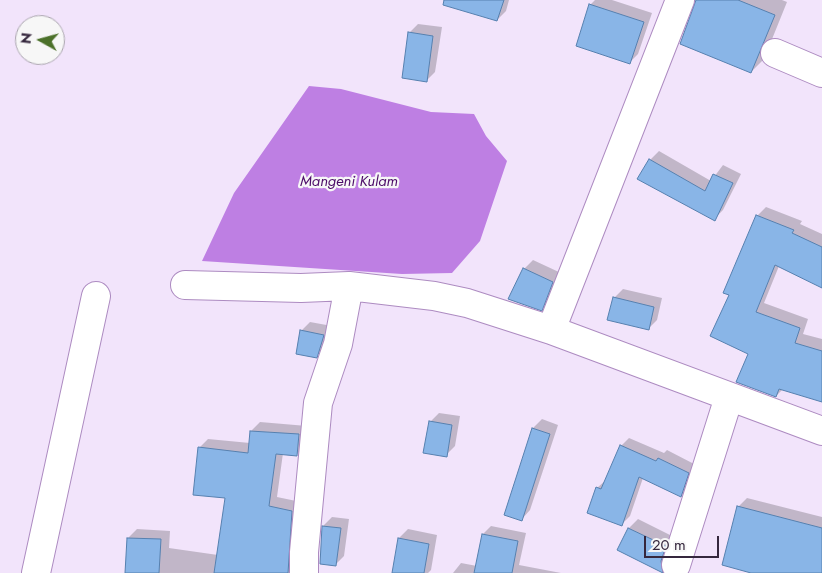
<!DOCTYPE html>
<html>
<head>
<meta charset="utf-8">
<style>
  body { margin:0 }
  #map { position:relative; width:822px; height:573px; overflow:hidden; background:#f2e4fb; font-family:Jost,sans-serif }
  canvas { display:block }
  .north { position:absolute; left:15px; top:15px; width:50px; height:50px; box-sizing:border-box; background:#f7f7f7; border:1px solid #a9a4ad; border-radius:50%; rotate:277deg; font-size:14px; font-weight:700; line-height:20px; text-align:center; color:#35273d }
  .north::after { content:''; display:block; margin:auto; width:18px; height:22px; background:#4c712a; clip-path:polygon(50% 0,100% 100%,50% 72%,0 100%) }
  .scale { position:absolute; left:644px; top:536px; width:75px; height:22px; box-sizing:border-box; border:2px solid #35273d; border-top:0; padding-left:6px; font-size:15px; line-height:18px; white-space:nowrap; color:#35273d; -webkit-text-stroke:4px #f7f7f7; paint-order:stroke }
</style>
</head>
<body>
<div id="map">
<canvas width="822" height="573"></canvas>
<div class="north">N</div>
<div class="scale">20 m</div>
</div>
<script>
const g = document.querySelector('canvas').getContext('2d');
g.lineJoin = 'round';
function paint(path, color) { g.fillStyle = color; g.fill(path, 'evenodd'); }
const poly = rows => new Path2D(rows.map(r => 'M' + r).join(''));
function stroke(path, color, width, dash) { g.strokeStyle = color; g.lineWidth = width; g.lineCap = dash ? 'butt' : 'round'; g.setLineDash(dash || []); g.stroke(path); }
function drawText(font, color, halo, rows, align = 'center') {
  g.font = font + ' Jost,sans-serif'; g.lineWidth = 4.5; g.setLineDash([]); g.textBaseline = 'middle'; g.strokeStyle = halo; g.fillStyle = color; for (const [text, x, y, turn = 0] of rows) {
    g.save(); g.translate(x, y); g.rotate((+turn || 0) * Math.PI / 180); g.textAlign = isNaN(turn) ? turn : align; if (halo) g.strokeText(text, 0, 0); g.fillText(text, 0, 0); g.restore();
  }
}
paint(poly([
  [309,86,341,89,431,112,474,114,486,136,507,161,480,241,452,273,402,274,202,261,234,193]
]), '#be7fe3');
paint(poly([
  [453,0,509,0,506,11,497,20],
  [595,0,612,0,652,13,638,54,629,63,590,5],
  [698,0,782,0,787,2,764,59,751,72],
  [418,24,442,27,435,72,426,81,409,33],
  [659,151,711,181,723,165,741,174,723,210,714,219,639,179,650,160],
  [766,207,802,221,800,224,822,234,822,286,779,266,764,303,808,319,803,334,822,339,822,401,783,389,776,396,750,353,730,295,725,292,757,216],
  [533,260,561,273,550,300,541,309,524,269],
  [623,289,662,298,657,320,648,329,614,298],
  [310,322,332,326,325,347,316,356,301,331],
  [439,413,460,416,455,446,446,455,430,422],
  [542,419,558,425,530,510,522,519,506,514,533,428],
  [260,422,307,426,306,445,297,454,283,453,277,497,301,502,300,573,126,573,128,538,137,529,170,531,169,548,218,555,226,497,199,448,208,439,250,443,251,431],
  [629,438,664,453,667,450,696,465,689,488,681,496,643,478,630,516,622,524,597,488,606,480,621,446],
  [747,498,822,517,822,573,756,573,738,507],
  [332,517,349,519,344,556,335,565,321,563,323,526],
  [638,519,674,537,671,563,663,571,618,549,629,528],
  [491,526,526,533,519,565,561,573,453,573,461,563,477,566,483,534],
  [408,529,437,535,431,570,428,573,393,573,399,538]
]), '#0003');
const building = poly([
  [444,0,504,0,497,21,443,5,444,0],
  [696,0,738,0,775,15,751,73,680,44,696,0],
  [589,4,644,22,630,64,576,46,589,4],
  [408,32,433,36,427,82,402,78,408,32],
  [649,159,705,191,713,174,733,183,715,221,637,179,649,159],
  [756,215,794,230,792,233,822,247,822,288,775,265,756,312,800,328,795,343,822,351,822,402,779,389,776,397,736,382,748,354,710,336,729,295,723,293,756,215],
  [523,268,553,282,542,311,508,299,523,268],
  [613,297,654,307,649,330,607,320,613,297],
  [300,330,324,335,317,358,296,354,300,330],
  [429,421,452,425,447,457,423,453,429,421],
  [532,428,550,434,522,521,504,515,532,428],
  [250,431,299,434,297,456,276,454,269,506,292,511,288,573,214,573,225,498,193,495,198,447,248,453,250,431],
  [620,445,656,461,658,458,689,473,681,497,639,477,622,526,587,513,596,487,601,489,620,445],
  [737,506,822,528,822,573,751,573,722,565,737,506],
  [322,526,341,528,336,566,320,564,322,526],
  [628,528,666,546,661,561,663,573,617,550,628,528],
  [482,534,518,541,512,573,474,573,482,534],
  [127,538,161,539,159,573,125,573,127,538],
  [398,538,429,544,424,573,392,573,398,538]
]);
paint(building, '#89b5e7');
stroke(building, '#5680af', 1);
const minor = poly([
  [775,53,822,73],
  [185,285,301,288,349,286,434,296,467,303,551,330,822,431],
  [551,330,680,0],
  [676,565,729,397],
  [36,573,96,296],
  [304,573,304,552,318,403,338,344,349,286]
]);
stroke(minor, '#ad8bc1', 30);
stroke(minor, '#fff', 28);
drawText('italic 15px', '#4d0d69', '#f7f7f7', [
  ["Mangeni Kulam",349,182]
]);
</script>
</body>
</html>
